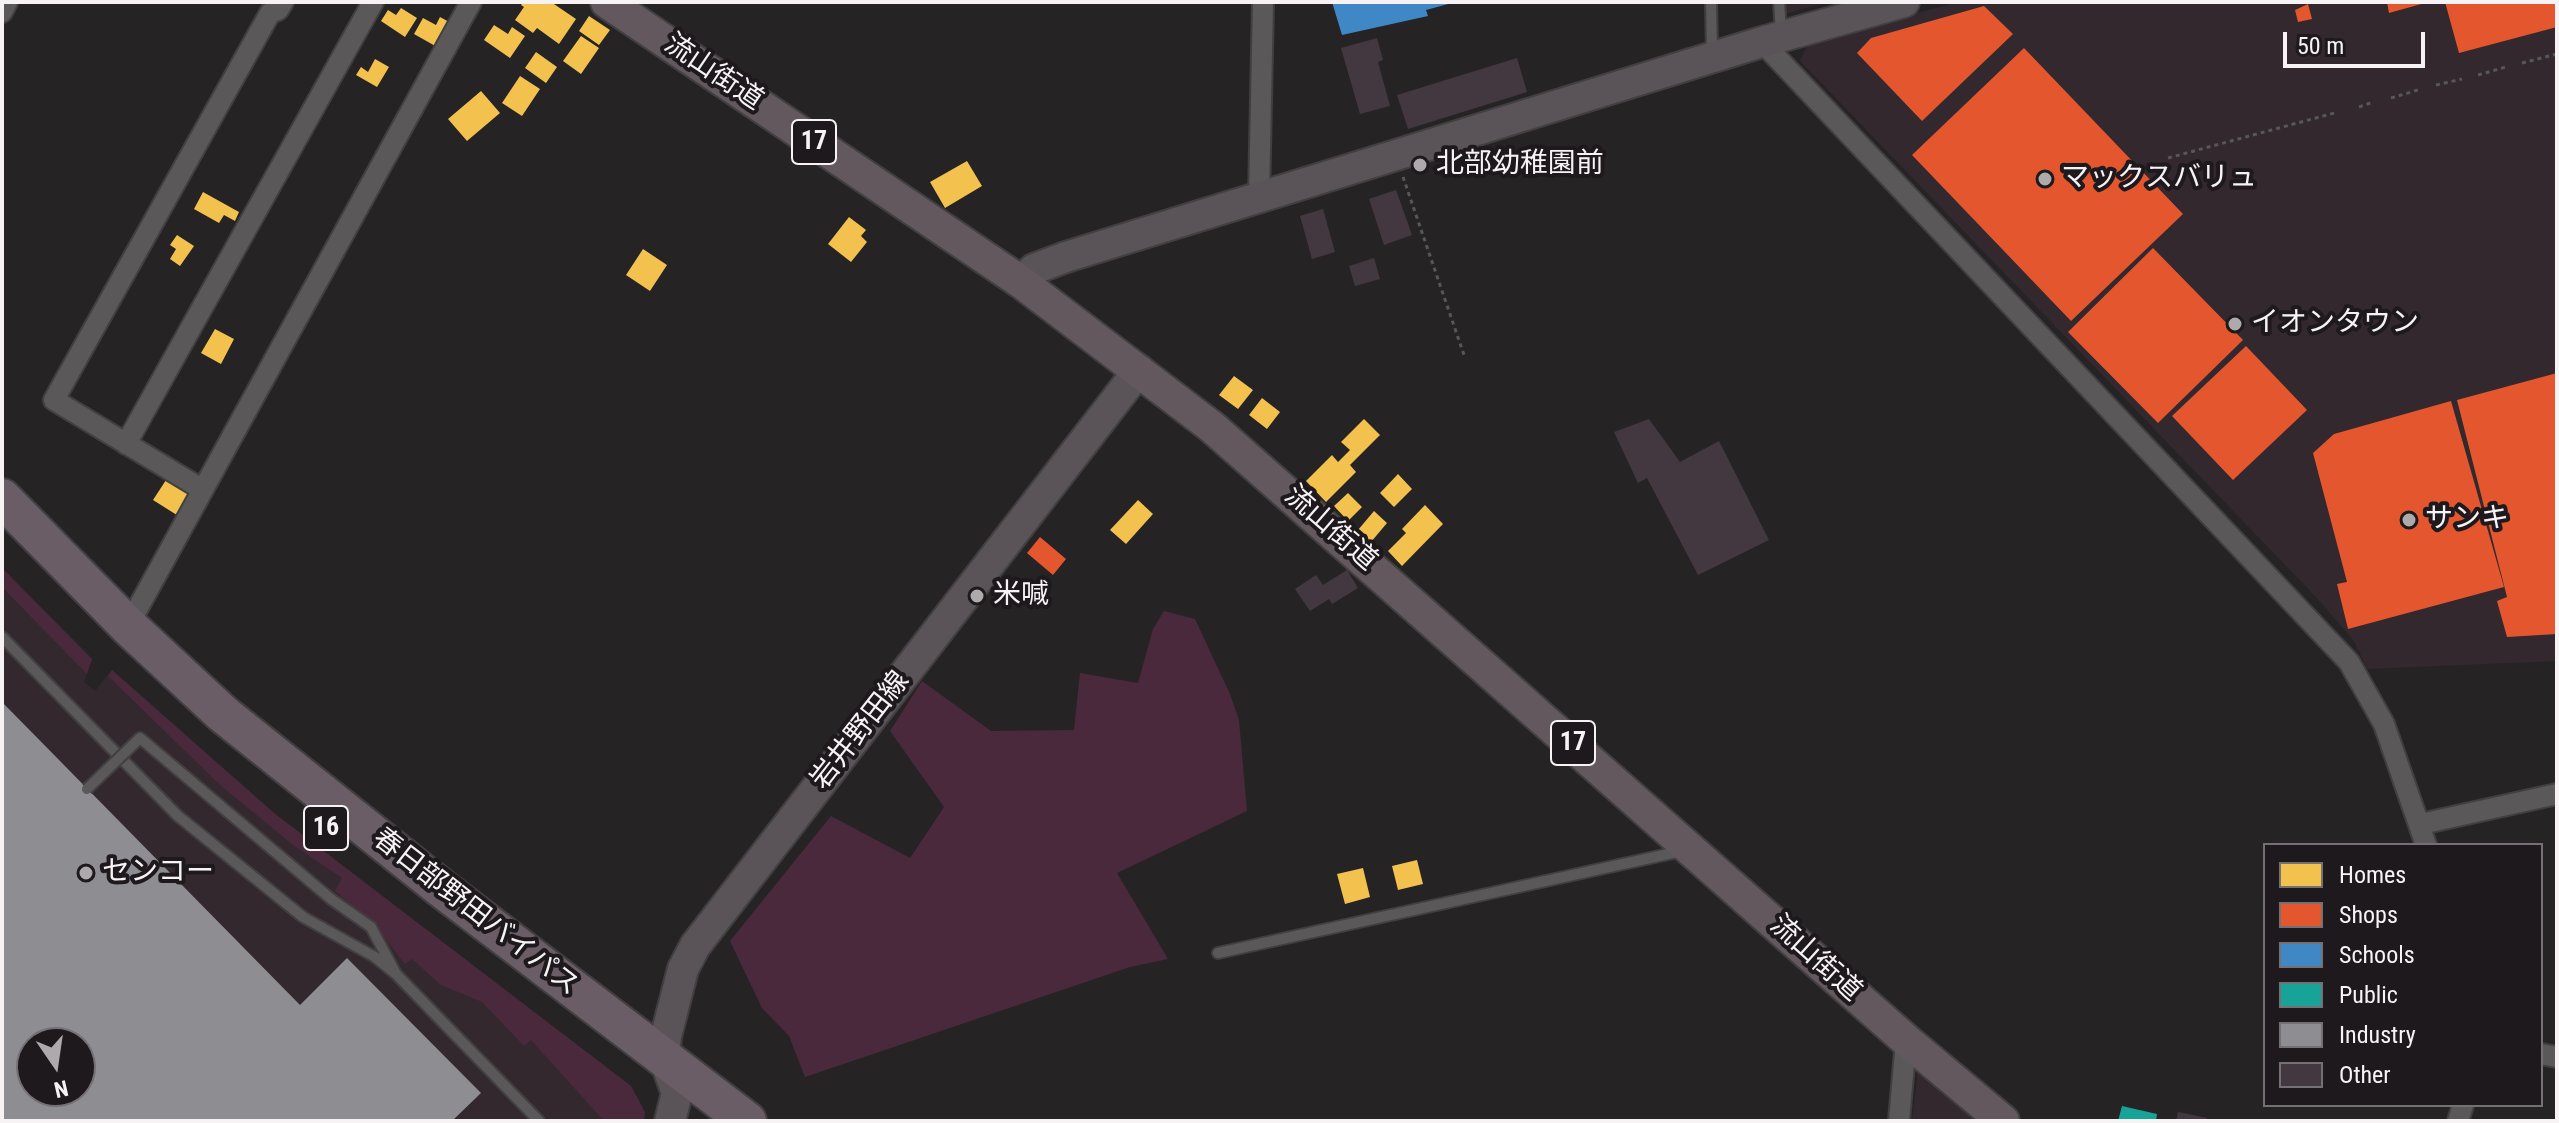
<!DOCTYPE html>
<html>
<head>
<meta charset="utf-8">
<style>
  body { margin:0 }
  #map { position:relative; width:2559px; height:1123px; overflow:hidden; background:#262325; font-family:"Roboto Condensed",sans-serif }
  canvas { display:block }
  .frame { position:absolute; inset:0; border:4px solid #f7f3f5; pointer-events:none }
  .legend { position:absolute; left:2263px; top:843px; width:280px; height:264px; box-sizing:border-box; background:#1e191c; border:2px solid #757073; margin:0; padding:10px 14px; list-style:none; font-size:24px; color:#f7f3f5 }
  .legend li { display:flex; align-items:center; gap:16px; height:40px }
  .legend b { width:40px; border:2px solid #757073 }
  .north { position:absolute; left:16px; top:1027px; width:80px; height:80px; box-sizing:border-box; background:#1e191c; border:2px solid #757073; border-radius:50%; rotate:167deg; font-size:22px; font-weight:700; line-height:32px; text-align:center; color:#f7f3f5 }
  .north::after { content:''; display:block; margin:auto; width:28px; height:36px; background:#aeaaac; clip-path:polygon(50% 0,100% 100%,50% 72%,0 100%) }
  .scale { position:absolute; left:2283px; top:32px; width:142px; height:36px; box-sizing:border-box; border:4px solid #f7f3f5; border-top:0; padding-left:10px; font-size:24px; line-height:28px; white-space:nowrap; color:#f7f3f5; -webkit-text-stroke:6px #1e191c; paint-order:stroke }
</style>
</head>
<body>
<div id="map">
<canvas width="2559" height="1123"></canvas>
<div class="frame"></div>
<ul class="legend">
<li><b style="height:22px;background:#f2c14e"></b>Homes</li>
<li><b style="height:22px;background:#e4572e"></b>Shops</li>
<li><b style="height:22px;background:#3f88c5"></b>Schools</li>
<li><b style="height:22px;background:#17a398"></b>Public</li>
<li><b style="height:22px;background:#8d8d92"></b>Industry</li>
<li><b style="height:22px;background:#433840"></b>Other</li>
</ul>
<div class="north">N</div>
<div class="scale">50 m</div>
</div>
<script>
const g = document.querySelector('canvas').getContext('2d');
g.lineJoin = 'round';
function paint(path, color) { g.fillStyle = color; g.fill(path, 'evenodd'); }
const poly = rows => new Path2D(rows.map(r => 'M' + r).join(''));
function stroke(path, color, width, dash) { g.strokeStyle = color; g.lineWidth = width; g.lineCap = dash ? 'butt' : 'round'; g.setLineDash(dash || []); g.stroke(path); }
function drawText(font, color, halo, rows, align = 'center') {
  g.font = font + ' "Roboto Condensed","Noto Sans JP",sans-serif'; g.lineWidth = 8; g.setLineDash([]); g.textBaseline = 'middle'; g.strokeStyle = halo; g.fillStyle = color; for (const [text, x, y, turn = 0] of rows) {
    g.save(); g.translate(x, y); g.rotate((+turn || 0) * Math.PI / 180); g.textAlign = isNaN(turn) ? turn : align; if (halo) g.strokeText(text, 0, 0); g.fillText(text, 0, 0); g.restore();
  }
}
paint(poly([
  [1784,2,1828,2,1785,14],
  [1957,2,2557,2,2557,661,2367,669,2354,641,2314,595,1800,61,1808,44],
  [2,568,92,659,84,682,95,691,112,670,274,813,631,1086,645,1112,644,1121,2,1121],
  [32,1043,80,1043,80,1091,32,1091],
  [1918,1070,1979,1121,1912,1121]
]), '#32282e');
paint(poly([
  [2,568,92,659,87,674,2,587],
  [1164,611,1195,619,1230,694,1239,720,1247,811,1117,873,1168,959,1130,967,805,1077,789,1036,762,1008,730,941,831,816,910,858,944,807,890,731,922,681,991,731,1074,730,1080,673,1138,683,1153,629],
  [112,670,274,813,631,1086,645,1112,644,1121,604,1121,531,1040,524,1046,482,1002,441,985,412,959,405,964,374,924,335,891,342,878,293,845,220,785,108,676]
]), '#4a293d');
paint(poly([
  [523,2,551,2,576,19,559,44,537,28,533,33,515,20,524,7,521,5],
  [401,8,417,18,405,37,381,21,388,10,396,15],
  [589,16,610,30,599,45,579,31],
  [440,17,451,23,437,47,414,34,423,18,436,25],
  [494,25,508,34,512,27,525,36,510,58,484,40],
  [581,36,599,48,581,74,563,61],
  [536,52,557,67,546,83,525,68],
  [375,59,389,67,377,87,356,75,361,67,368,72],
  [520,76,540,89,522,116,502,103],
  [481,91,500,113,467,141,448,119],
  [967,161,982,186,945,208,930,182],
  [203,192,239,212,235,221,224,215,219,223,194,209],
  [849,217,866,230,861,236,867,242,851,262,828,244],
  [177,235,194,246,180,266,170,259,176,249,170,245],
  [643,249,667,265,650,291,626,275],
  [215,329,234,339,221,364,201,353],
  [1234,376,1253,390,1238,409,1219,395],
  [1262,398,1280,412,1267,429,1249,415],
  [1364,419,1380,435,1350,465,1356,472,1326,502,1306,481,1332,455,1338,462,1350,450,1341,442],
  [1398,474,1412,489,1394,507,1380,493],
  [166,480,193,496,180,517,153,500],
  [1348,493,1362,507,1348,521,1334,506],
  [1138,500,1153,514,1126,544,1110,530],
  [1425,505,1443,524,1402,566,1388,551,1406,533,1402,529],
  [1374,511,1387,523,1371,542,1358,530],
  [1417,860,1423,884,1398,890,1392,866],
  [1363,868,1370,897,1345,904,1337,874]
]), '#f2c14e');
paint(poly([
  [2387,2,2425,2,2425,3,2389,13],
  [2445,2,2557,2,2557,27,2459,53],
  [2308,4,2312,19,2298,22,2295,10],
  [1984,6,2013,34,1922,121,1857,53,1871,38],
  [2024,48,2183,214,2071,321,1912,155],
  [2153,248,2243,340,2158,423,2068,332],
  [2246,346,2307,410,2233,480,2172,416],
  [2557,373,2557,634,2507,637,2497,601,2507,597,2457,400],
  [2451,401,2504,587,2348,629,2337,584,2347,582,2313,453,2334,434],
  [1040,537,1066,559,1053,575,1027,553]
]), '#e4572e');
paint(poly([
  [1332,2,1452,2,1452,3,1426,10,1428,16,1342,35]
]), '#3f88c5');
paint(poly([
  [2122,1106,2157,1114,2156,1121,2118,1121]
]), '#17a398');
paint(poly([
  [2,702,300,1005,347,958,481,1093,452,1121,2,1121],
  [32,1043,80,1043,80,1091,32,1091]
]), '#8d8d92');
paint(poly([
  [1377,38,1383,60,1378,62,1390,106,1360,114,1341,48],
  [1517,58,1527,92,1408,129,1397,95],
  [1396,190,1412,235,1384,245,1369,199],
  [1323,209,1335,252,1312,259,1300,216],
  [1374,258,1380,279,1355,286,1349,266],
  [1649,419,1680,462,1719,441,1769,540,1698,575,1647,478,1638,483,1614,432],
  [1347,570,1358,588,1332,604,1329,599,1310,611,1295,589,1316,575,1323,585],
  [2178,1112,2207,1118,2207,1121,2176,1121]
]), '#433840');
const lane = poly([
  [1711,2,1712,52],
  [1779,2,1781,32],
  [2,637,178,816,303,917,375,957,396,974],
  [331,899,371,927,396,974,539,1121],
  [1218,953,1682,851]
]);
const street = poly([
  [2,12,7,2],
  [1762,42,2349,662,2384,724,2426,845],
  [1259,197,1263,2],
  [126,444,373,2],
  [200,488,54,400,270,13,278,10,283,2],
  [128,626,471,2],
  [2421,824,2557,794],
  [2541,1054,2557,1057],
  [1899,1121,1906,1040],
  [2458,1121,2463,1105]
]);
const secondary = poly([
  [1021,282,1034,269,1066,257,1762,42,1904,2],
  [670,1121,677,1093,664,1058,666,1036,683,969,695,946,1139,370]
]);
const primary = poly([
  [607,2,1021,282,1212,427,1906,1040,2003,1121]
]);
const highway = poly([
  [2,498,128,626,223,714,441,888,747,1121]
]);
stroke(lane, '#413f40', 14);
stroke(street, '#413f40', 24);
stroke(secondary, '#413f40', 34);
stroke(primary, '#413f40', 36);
stroke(highway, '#413f40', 42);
stroke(poly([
  [2522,63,2557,54],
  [2478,75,2506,67],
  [2436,85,2462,79],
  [2391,98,2418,90],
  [2359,107,2373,102],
  [2168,158,2338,112],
  [1403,177,1464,355]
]), '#585758', 3, [4, 4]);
stroke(lane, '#5a5859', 10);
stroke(street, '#5a5859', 20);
stroke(secondary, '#5a5357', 30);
stroke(primary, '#62585e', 32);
stroke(highway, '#6b5d66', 38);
const laneBridge = poly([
  [87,789,140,738,331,899]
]);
stroke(laneBridge, '#413f40', 14, []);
stroke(laneBridge, '#5a5859', 10);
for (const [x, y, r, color] of [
  [1420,165,8,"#aeaaac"],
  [2045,179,8,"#aeaaac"],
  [2235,324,8,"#aeaaac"],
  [2409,520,8,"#aeaaac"],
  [977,596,8,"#aeaaac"],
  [86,873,8,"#aeaaac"]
]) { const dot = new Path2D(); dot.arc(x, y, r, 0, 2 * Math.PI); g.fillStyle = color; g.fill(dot); stroke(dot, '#1e191c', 3); }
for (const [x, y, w] of [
  [814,142,44],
  [1573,743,44],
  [326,828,44]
]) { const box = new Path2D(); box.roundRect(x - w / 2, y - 22, w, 44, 6); g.fillStyle = '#1e191c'; g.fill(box); stroke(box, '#f7f3f5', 2); }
drawText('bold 26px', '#f7f3f5', null, [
  ["17",814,142],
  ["17",1573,743],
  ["16",326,828]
]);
drawText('28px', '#f7f3f5', '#1e191c', [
  ["流山街道",713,73,34],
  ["流山街道",1330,529,41],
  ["岩井野田線",861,731,-52],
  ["春日部野田バイパス",475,913,38],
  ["流山街道",1815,959,42]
]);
drawText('28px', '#f7f3f5', '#1e191c', [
  ["北部幼稚園前",1436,165],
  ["マックスバリュ",2061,179],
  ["イオンタウン",2251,324],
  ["サンキ",2425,520],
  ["米喊",993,596],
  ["センコー",102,873]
], 'left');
</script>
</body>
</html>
